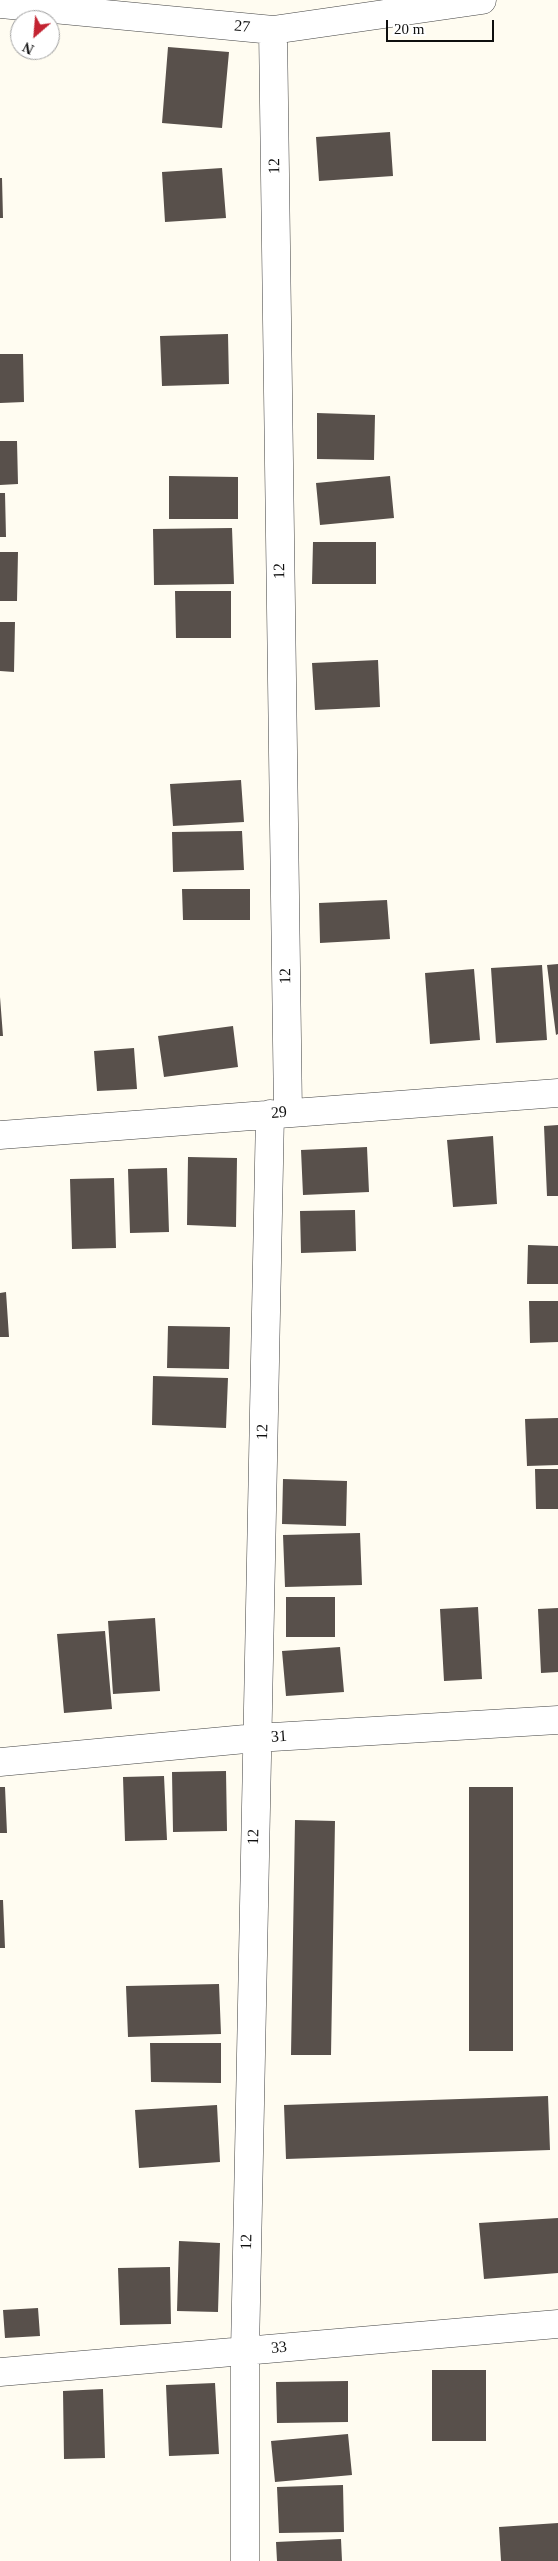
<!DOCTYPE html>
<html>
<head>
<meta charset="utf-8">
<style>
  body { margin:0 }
  #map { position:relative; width:558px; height:2561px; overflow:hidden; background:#fffcf1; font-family:"Times New Roman",serif }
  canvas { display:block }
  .north { position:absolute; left:10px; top:10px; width:50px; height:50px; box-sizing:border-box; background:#fff; border:1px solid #9f9f9f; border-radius:50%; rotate:207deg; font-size:14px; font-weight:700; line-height:20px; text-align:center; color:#0f0f0f }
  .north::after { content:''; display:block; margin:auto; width:18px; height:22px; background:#c32331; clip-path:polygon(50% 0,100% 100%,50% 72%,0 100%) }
  .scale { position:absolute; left:386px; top:20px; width:108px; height:22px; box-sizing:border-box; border:2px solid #0f0f0f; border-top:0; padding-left:6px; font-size:15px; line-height:18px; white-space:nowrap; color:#0f0f0f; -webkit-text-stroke:4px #fff; paint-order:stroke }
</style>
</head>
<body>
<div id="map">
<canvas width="558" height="2561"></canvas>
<div class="north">N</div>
<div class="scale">20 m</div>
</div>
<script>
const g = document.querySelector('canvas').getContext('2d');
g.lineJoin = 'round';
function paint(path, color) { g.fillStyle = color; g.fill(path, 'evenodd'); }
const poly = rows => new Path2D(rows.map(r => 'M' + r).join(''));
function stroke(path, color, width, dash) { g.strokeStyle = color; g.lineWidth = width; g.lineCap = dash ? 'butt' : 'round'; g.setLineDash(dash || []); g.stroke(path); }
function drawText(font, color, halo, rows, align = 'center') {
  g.font = font + ' "Times New Roman",serif'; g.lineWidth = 5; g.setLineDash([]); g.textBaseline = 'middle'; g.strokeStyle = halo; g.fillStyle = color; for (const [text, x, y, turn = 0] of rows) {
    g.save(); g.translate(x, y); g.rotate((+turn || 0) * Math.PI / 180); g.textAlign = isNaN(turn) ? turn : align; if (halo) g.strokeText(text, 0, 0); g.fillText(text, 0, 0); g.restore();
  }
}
paint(poly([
  [168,47,229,52,222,128,162,123],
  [390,132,393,176,319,181,316,137],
  [222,168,226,218,165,222,162,172],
  [0,178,2,178,3,218,0,218],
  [228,334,229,384,162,386,160,336],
  [0,354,23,354,24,402,0,403],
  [317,413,375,415,374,460,317,459],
  [0,441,17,441,18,484,0,485],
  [169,476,238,477,238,519,169,519],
  [390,476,394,518,320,525,316,483],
  [0,493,5,493,6,537,0,537],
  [232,528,234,584,154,585,153,529],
  [313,542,376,542,376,584,312,584],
  [0,552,18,552,17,601,0,601],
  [175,591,231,591,231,638,176,638],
  [0,622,15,622,14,672,0,671],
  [378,660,380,707,315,710,312,663],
  [241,780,244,822,173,826,170,784],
  [242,831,244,870,173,872,172,832],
  [182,889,250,889,250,920,183,920],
  [387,900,390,939,320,943,319,903],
  [558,964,558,1034,556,1035,547,965],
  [542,965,547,1040,496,1043,491,968],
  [474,969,480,1040,430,1044,425,973],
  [0,997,3,1036,0,1036],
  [233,1026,238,1067,164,1077,158,1036],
  [134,1048,137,1089,97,1091,94,1051],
  [558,1125,558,1196,547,1196,544,1126],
  [493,1136,497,1204,453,1207,447,1140],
  [367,1147,369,1192,303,1195,301,1150],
  [188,1157,237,1158,236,1227,187,1225],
  [167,1168,169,1232,130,1233,128,1169],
  [114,1178,116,1248,72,1249,70,1179],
  [355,1210,356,1251,301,1253,300,1211],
  [528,1245,558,1246,558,1284,527,1284],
  [6,1292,9,1337,0,1337,0,1293],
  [529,1301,558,1301,558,1342,530,1343],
  [168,1326,230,1327,229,1369,167,1368],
  [153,1376,228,1378,226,1428,152,1425],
  [558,1418,558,1465,527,1466,525,1419],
  [535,1469,558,1469,558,1509,536,1509],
  [283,1479,347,1481,346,1526,282,1524],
  [360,1533,362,1585,285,1587,283,1535],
  [286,1597,335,1597,335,1637,286,1637],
  [478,1607,482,1679,444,1681,440,1609],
  [558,1608,558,1672,541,1673,538,1609],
  [155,1618,160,1691,113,1694,108,1621],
  [105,1631,112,1709,64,1713,57,1634],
  [340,1647,344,1692,286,1696,282,1651],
  [226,1771,227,1831,173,1832,172,1772],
  [164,1776,167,1840,125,1841,123,1777],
  [0,1787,5,1787,7,1833,0,1833],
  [469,1787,513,1787,513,2051,469,2051],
  [295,1820,335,1821,331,2055,291,2055],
  [0,1900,3,1900,5,1948,0,1948],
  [219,1984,221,2034,128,2037,126,1986],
  [150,2043,221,2043,221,2083,151,2082],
  [548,2096,550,2150,286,2159,284,2105],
  [217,2105,220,2162,139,2168,135,2110],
  [558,2218,558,2273,484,2279,479,2223],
  [179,2241,220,2243,218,2312,177,2311],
  [170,2267,171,2324,120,2325,118,2268],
  [38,2308,40,2336,5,2338,3,2310],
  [432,2370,486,2370,486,2441,432,2441],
  [348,2381,348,2422,277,2423,276,2382],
  [215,2383,219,2454,169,2456,166,2385],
  [103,2389,105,2458,64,2459,63,2391],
  [348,2434,352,2475,275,2482,271,2441],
  [343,2485,344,2532,279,2533,277,2487],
  [558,2523,558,2561,501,2561,499,2527],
  [341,2539,342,2561,277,2561,276,2542]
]), '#58504b');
const minor = poly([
  [0,4,273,30,482,0],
  [273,30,288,1112],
  [0,1135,558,1093],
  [0,1762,256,1738,558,1720],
  [0,2372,558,2324],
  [245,2561,245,2351,270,1114]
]);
stroke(minor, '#424242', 29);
stroke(minor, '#fff', 28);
drawText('16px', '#0f0f0f', '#fff', [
  ["27",242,27,5],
  ["12",275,166,-91],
  ["12",280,571,-91],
  ["12",286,976,-91],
  ["29",279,1113,-5],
  ["12",263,1432,-89],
  ["31",279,1737,-4],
  ["12",254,1837,-89],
  ["12",247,2242,-89],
  ["33",279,2348,-5]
]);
</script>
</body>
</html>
